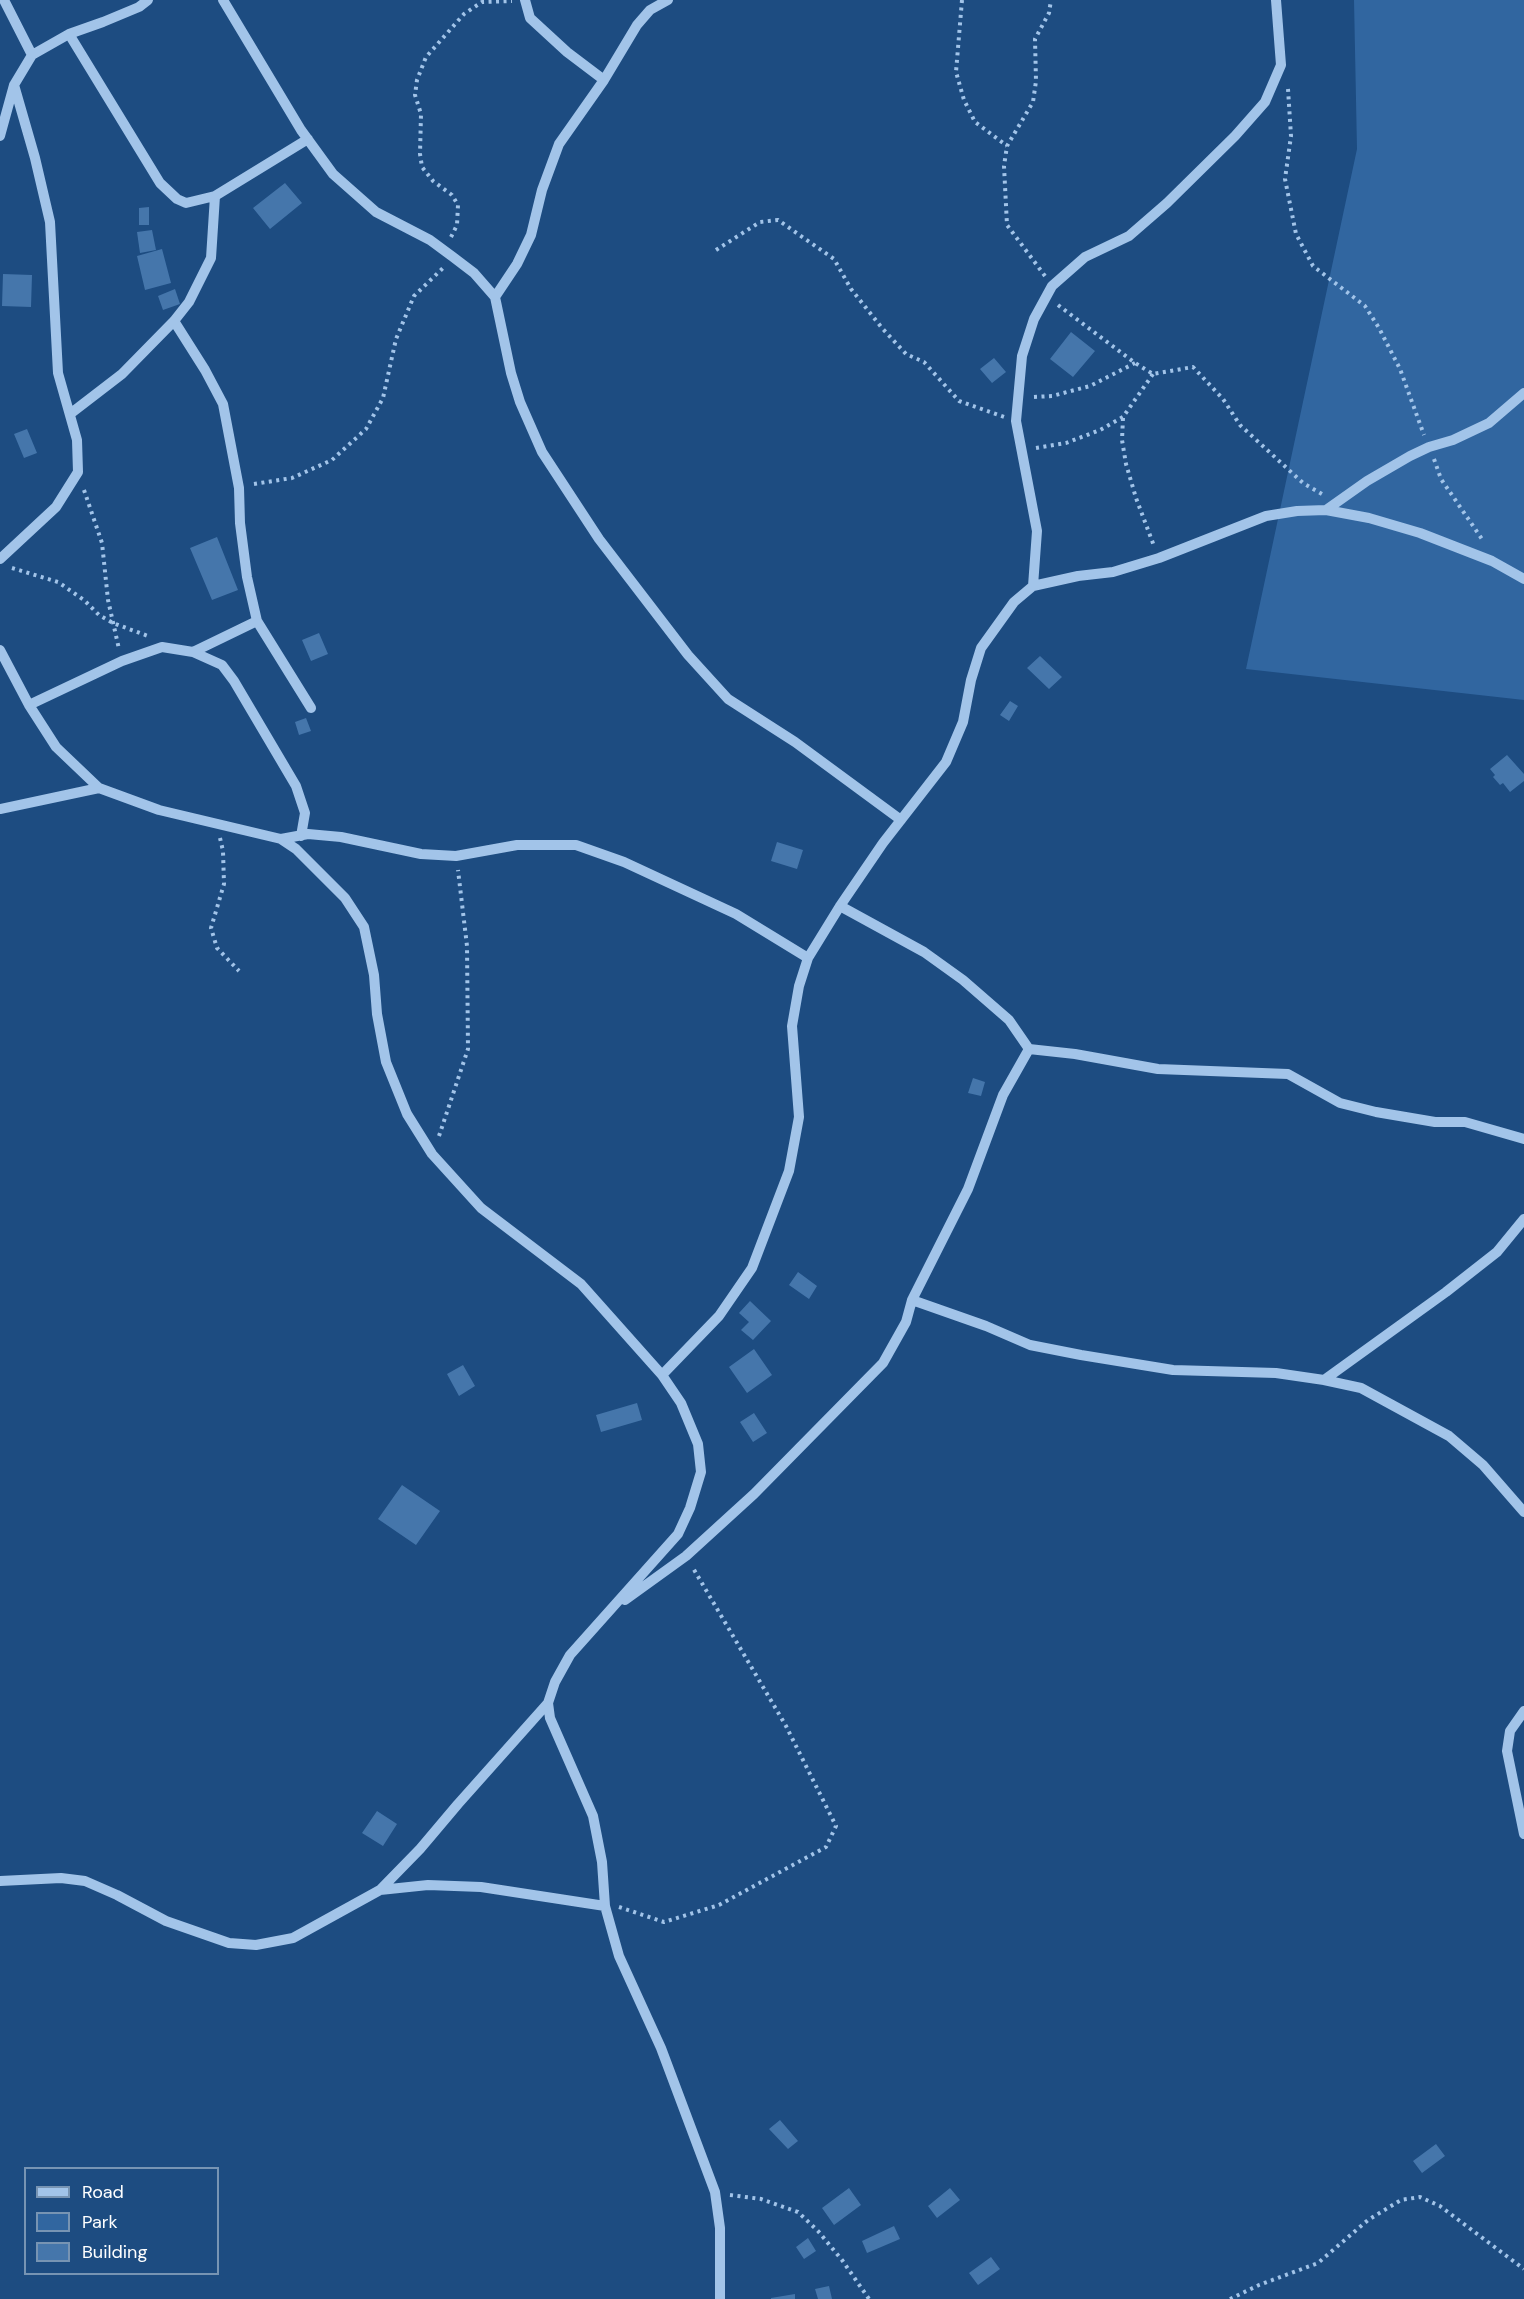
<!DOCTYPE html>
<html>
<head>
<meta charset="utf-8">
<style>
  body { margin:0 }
  #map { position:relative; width:1524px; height:2299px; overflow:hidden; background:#1d4c81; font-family:"DM Sans",sans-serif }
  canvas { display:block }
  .legend { position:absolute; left:24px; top:2167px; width:195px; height:108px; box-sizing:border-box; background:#1d4c81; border:2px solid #7794b3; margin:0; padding:8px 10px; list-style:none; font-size:18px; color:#fff }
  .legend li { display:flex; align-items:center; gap:12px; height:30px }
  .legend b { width:30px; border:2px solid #7794b3 }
</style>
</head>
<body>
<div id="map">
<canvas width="1524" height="2299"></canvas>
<ul class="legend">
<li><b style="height:8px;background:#a2c4e9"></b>Road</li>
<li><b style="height:16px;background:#3166a0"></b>Park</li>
<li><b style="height:16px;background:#4576ab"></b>Building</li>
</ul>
</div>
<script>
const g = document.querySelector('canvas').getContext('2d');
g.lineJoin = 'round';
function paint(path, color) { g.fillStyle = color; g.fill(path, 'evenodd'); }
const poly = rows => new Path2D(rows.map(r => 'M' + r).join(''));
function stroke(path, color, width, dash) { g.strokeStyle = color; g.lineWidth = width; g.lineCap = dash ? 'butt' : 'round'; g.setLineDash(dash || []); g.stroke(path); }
paint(poly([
  [1354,0,1524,0,1524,700,1246,669,1357,149]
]), '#3166a0');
paint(poly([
  [285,183,302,203,270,229,253,208],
  [149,207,149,225,139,225,139,208],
  [152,230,156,250,140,253,137,232],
  [162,249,171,283,145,290,137,256],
  [3,274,32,275,31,307,2,306],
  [175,289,180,304,163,310,158,296],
  [1071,332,1095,351,1073,377,1050,359],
  [994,358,1006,372,992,383,980,369],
  [27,429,37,453,24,458,14,434],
  [217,537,238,590,212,600,190,548],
  [319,633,328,654,311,661,302,640],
  [1040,656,1062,677,1049,689,1027,668],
  [1010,701,1018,706,1009,721,1000,715],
  [306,718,311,731,299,735,295,722],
  [1507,755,1524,774,1524,781,1510,792,1503,783,1500,785,1493,777,1495,775,1490,769],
  [777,842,803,850,797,869,771,861],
  [973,1078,985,1082,981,1096,968,1093],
  [798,1272,817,1286,809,1299,789,1285],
  [750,1301,771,1321,753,1340,741,1330,749,1322,739,1313],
  [754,1349,772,1375,747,1393,729,1367],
  [463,1365,475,1386,459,1396,447,1374],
  [637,1403,642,1420,601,1432,596,1415],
  [754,1413,767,1433,753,1442,740,1422],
  [402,1485,440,1511,416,1545,378,1519],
  [377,1811,397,1824,383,1846,362,1833],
  [780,2120,798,2141,788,2149,769,2129],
  [1436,2144,1445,2156,1422,2173,1413,2161],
  [849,2188,861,2205,834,2225,822,2208],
  [950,2188,960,2200,937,2218,928,2206],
  [894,2226,900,2239,867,2253,862,2241],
  [808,2238,816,2251,804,2259,796,2247],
  [991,2257,1000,2269,978,2285,969,2273],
  [829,2286,832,2299,818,2299,815,2289],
  [795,2294,795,2299,771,2299,771,2298]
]), '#4576ab');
stroke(poly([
  [962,0,956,72,964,100,975,122,1007,146],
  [1288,89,1291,136,1285,179,1296,234,1313,266,1365,306,1379,328,1400,369,1424,435],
  [451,237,457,225,458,205,452,195,433,181,422,167,420,154,421,114,415,95,417,80,426,57,464,14,482,2,512,1],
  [716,250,760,222,778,220,834,259,851,289,882,328,906,354,924,362,959,401,1004,417],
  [1045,276,1007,225,1004,166,1007,146,1033,102,1036,81,1035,39,1049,13,1051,0],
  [1058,305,1135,363,1153,374,1193,367,1223,399,1240,425,1303,483,1322,494],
  [1034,397,1052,396,1090,386,1135,363],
  [1123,418,1122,440,1126,464,1136,498,1154,546],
  [1036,448,1066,443,1100,430,1123,417,1153,374],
  [1434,459,1441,479,1484,542],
  [254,484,292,478,332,460,366,429,383,398,396,339,414,296,444,267],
  [84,490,102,543,108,600,119,649],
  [12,568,58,582,84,600,99,615,113,623,148,636],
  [220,838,223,851,224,884,211,928,217,948,239,971],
  [439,1136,468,1049,467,946,458,870],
  [619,1907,664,1922,719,1905,826,1847,836,1826,786,1726,693,1568],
  [730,2195,761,2199,798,2212,818,2231,842,2260,869,2299],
  [1230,2299,1259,2285,1318,2263,1368,2220,1401,2200,1420,2197,1440,2206,1524,2269]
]), '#a2c4e9', 4, [3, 4.5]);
stroke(poly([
  [4,0,32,55],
  [223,0,301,130,333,174,376,212,430,240,453,257,474,273,495,297,511,373,520,402,542,452,599,539,688,655,728,699,795,742,901,820],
  [525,0,530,18,567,52,604,80],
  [69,34,160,183,177,199,186,203,215,196,308,139],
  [0,136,14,85,32,55,69,34,103,22,139,7,148,0],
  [495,297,517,264,531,235,542,190,559,144,604,80,637,25,650,10,668,0],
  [174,321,205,370,223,404,239,488,240,523,247,577,257,621,311,708],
  [70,414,122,374,174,321,189,302,211,258,215,196],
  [1326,510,1367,481,1410,456,1429,447,1453,440,1489,423,1524,393],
  [0,559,56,507,78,472,77,440,58,373,50,222,35,158,14,85],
  [1033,586,1037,531,1016,421,1022,356,1034,319,1052,286,1085,257,1129,236,1167,203,1235,136,1265,102,1281,65,1276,0],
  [0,650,29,705,56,747,99,788,159,810,281,839,296,849,345,898,364,927,374,975,377,1014,386,1062,407,1114,432,1154,481,1208,581,1284,662,1375,681,1403,698,1444,701,1472,690,1508,678,1534,570,1655,555,1682,548,1703,550,1718,593,1816,602,1862,605,1906,619,1956,661,2048,715,2192,720,2228,720,2299],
  [193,652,257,621],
  [29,705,122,661,162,647,193,652,222,665,234,681,296,786,305,813,301,836],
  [0,809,99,788],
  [281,839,308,834,341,837,421,854,456,856,517,845,576,845,624,862,736,914,808,958],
  [1029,1049,1075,1054,1158,1069,1288,1074,1340,1103,1376,1112,1435,1122,1465,1122,1524,1139],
  [912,1300,986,1326,1030,1345,1081,1355,1173,1370,1276,1373,1324,1380,1361,1388,1449,1436,1483,1465,1524,1512],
  [662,1375,719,1316,752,1268,789,1171,799,1117,792,1026,799,986,808,958,840,906,883,843,946,762,963,722,971,680,981,648,1014,602,1033,586,1078,576,1113,572,1159,558,1266,516,1297,511,1326,510,1369,518,1420,533,1492,561,1524,579],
  [1324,1380,1446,1292,1497,1252,1524,1219],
  [625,1600,686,1556,754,1494,883,1363,906,1322,912,1300,968,1189,1003,1095,1029,1049,1009,1020,963,980,924,952,840,906],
  [1524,1711,1510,1731,1507,1751,1524,1834],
  [0,1881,61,1878,85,1881,117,1895,166,1921,229,1943,256,1945,293,1938,380,1890,428,1885,481,1887,605,1906],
  [380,1890,420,1849,458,1804,548,1703]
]), '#a2c4e9', 10);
</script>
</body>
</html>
